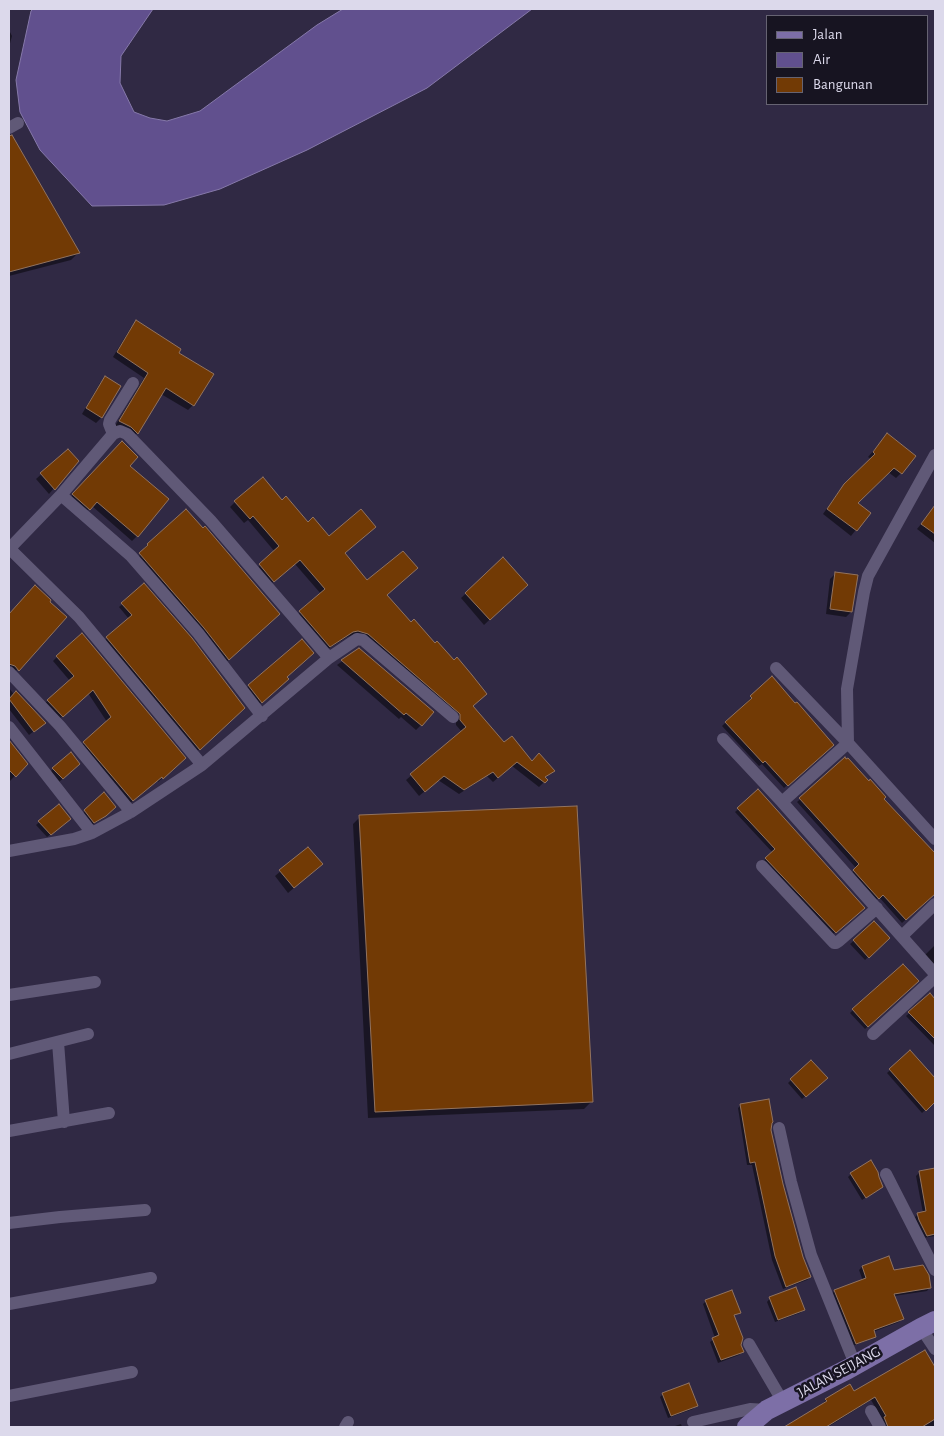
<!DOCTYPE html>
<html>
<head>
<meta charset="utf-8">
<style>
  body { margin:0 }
  #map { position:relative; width:944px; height:1436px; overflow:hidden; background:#302944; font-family:"Alegreya Sans",sans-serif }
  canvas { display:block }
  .frame { position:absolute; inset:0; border:10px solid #dcd9eb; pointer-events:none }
  .legend { position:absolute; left:766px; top:15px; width:162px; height:90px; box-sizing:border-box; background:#171421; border:1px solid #666372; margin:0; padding:6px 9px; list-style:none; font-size:15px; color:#dcd9eb }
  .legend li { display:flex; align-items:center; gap:10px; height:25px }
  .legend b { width:25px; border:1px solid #666372 }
</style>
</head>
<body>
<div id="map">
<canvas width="944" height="1436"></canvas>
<div class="frame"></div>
<ul class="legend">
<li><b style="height:6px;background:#7d6fa7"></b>Jalan</li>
<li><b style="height:14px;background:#61508e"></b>Air</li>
<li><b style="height:14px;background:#723a05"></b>Bangunan</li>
</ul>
</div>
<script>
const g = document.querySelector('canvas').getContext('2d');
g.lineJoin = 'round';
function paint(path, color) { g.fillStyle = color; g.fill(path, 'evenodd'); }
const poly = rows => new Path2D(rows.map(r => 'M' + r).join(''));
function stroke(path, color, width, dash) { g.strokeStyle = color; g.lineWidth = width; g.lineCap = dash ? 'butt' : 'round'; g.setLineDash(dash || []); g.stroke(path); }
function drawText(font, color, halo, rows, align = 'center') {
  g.font = font + ' "Alegreya Sans",sans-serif'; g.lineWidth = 5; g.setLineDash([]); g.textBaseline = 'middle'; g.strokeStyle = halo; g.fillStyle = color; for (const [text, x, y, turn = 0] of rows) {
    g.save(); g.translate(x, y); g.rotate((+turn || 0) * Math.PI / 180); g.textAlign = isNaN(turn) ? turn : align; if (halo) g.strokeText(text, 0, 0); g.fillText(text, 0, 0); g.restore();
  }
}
const water = poly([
  [33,9,153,9,121,56,120,83,134,112,150,118,167,121,200,111,317,25,343,9,532,9,427,88,307,150,220,189,164,205,92,206,40,150,20,112,16,80,31,11,33,9]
]);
paint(water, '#61508e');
stroke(water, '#8679aa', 1);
paint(poly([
  [9,30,12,36,9,47],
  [9,137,11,137,78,253,71,260,9,276],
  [136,322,177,353,193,405,188,410,161,394,138,432,133,437,115,426,144,378,113,357,131,327],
  [105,378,120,387,101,418,96,423,82,414,100,383],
  [887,435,901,473,896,478,888,472,856,504,869,513,851,536,823,514,839,491,871,459,868,457],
  [117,447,128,466,137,536,132,541,92,506,84,514,68,500],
  [68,450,77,461,49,494,36,479],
  [235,502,282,502,344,554,367,582,386,595,472,706,504,744,532,763,553,770,544,778,546,780,539,787,512,766,493,782,487,776,459,794,438,780,419,796,406,780,462,732,456,725,456,720,353,635,347,637,325,651,295,617,321,594,295,564,268,586,255,570,275,552,248,520,244,523,230,507],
  [935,507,935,543,917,529],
  [186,510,278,614,225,663,137,558,145,550,144,548,147,545],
  [503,559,526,585,484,625,461,598],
  [836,573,851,612,846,617,826,614,830,579],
  [144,585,219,732,196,752,104,641,129,619,119,607],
  [48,602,65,617,13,674,9,670,9,614],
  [359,649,421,725,416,730,401,717,399,719,337,665],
  [57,657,180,763,158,782,157,780,128,805,80,747,107,722,88,693,58,720,43,705,70,681,53,661],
  [285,677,283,684,257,706,245,690,249,685],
  [771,678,832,745,784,788,762,764,759,766,722,726],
  [9,688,39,727,29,735,9,709],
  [9,742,26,764,10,781,9,779],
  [845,759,935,856,935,893,902,923,879,897,875,901,851,874,856,868,797,802],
  [79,764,59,782,50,772,53,769],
  [758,791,860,911,832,935,762,862,773,853,735,812],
  [104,794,115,807,102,819,91,825,82,814],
  [58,805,66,822,47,837,36,825],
  [360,817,591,1102,584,1109,368,1118,353,824],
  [308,848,316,869,288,893,275,876],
  [874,923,888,938,865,960,850,944],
  [935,945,935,969,924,956],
  [917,981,865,1029,850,1013,853,1010],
  [930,995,935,1001,935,1046,906,1016],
  [910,1052,935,1080,935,1101,922,1113,887,1073],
  [811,1061,826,1078,802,1099,788,1083],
  [741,1105,770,1130,782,1184,802,1258,810,1277,807,1280,783,1289,772,1260,752,1165,747,1165,738,1108],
  [935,1170,935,1236,923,1238,915,1217,918,1214,923,1213,916,1176,920,1172],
  [851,1174,882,1187,862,1200,848,1177],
  [888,1257,893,1271,930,1287,927,1291,894,1296,902,1319,899,1322,873,1332,875,1336,871,1339,852,1346,831,1294,835,1291,863,1281,859,1270,862,1267],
  [770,1298,804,1310,800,1313,775,1322,767,1302],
  [706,1301,739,1312,734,1316,743,1351,739,1355,718,1363,710,1342,715,1338,703,1304],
  [924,1352,935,1369,935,1427,884,1427,881,1422,883,1420,871,1400,828,1427,790,1426,824,1405,823,1403,826,1400,850,1386,854,1393],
  [663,1394,696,1405,693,1409,668,1418,660,1397],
  [681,1424,682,1427,672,1427]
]), '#0007');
const building = poly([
  [12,135,80,253,9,272,9,136,12,135],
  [136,320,181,349,179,353,214,374,194,406,166,388,138,434,131,427,119,421,148,373,117,352,136,320],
  [105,376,121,386,102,418,86,408,105,376],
  [887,433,916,456,902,474,894,468,858,503,871,513,857,531,827,509,844,484,875,454,873,452,887,433],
  [122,441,138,457,130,466,169,499,138,537,97,502,90,510,72,494,122,441],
  [68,449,79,461,55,490,40,473,68,449],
  [263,477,282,500,286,496,308,522,313,517,329,536,361,509,376,527,345,553,367,580,403,551,418,568,387,595,411,622,414,619,435,643,437,641,454,660,457,657,472,675,487,694,473,706,504,742,512,736,532,761,539,753,555,771,545,777,548,780,545,783,517,762,498,778,493,772,464,790,444,776,425,792,410,774,466,727,460,720,460,714,368,634,358,631,353,632,330,647,299,611,325,589,300,560,274,582,259,564,279,546,253,516,250,519,234,501,263,477],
  [935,505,935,534,921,524,935,505],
  [186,509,203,528,205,526,280,614,229,660,204,628,139,553,148,545,147,544,186,509],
  [503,557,528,585,490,620,465,593,503,557],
  [835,572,858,575,852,612,830,609,835,572],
  [144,583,192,638,245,708,200,750,106,637,132,615,121,603,144,583],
  [35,585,51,600,50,602,67,617,19,671,15,666,9,664,9,614,35,585],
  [82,633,186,758,163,779,162,777,133,801,83,742,111,717,93,690,63,717,47,700,74,676,56,656,82,633],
  [302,639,314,653,287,677,289,679,262,703,248,685,302,639],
  [359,648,434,712,422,726,406,713,404,715,341,660,359,648],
  [772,676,795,703,797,702,834,745,788,786,765,761,763,763,725,722,752,698,750,696,772,676],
  [16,691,46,723,34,732,9,699,16,691],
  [9,740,28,764,16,777,9,770,9,740],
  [71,752,80,764,63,779,52,768,71,752],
  [845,757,846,759,848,758,869,781,870,779,886,797,884,799,935,853,935,894,906,920,883,895,879,899,853,870,859,864,799,798,845,757],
  [758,789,865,908,836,933,765,858,775,849,737,808,758,789],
  [104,792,116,807,106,816,94,823,84,810,104,792],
  [59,804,71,819,51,835,38,821,59,804],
  [577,806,593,1102,375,1112,359,815,577,806],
  [308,847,323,864,294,888,279,870,308,847],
  [874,921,890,938,869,958,853,940,874,921],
  [903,964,919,981,868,1027,852,1009,903,964],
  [930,993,935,999,935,1039,908,1012,930,993],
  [910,1050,935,1078,935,1102,926,1111,889,1069,910,1050],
  [811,1060,828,1078,806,1097,790,1079,811,1060],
  [769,1099,773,1122,772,1123,771,1130,783,1184,803,1257,811,1277,786,1287,775,1256,755,1162,750,1163,740,1104,769,1099],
  [871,1160,878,1172,879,1177,883,1187,866,1198,850,1173,871,1160],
  [935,1168,935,1234,927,1236,919,1220,917,1213,926,1211,919,1171,935,1168],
  [889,1256,894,1270,923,1265,929,1275,931,1288,894,1294,904,1319,874,1330,876,1337,856,1344,834,1290,866,1278,862,1266,889,1256],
  [796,1287,805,1310,778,1320,769,1297,796,1287],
  [732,1290,741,1313,734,1315,743,1338,741,1345,744,1352,721,1360,712,1338,719,1335,705,1300,732,1290],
  [925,1350,935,1367,935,1419,922,1427,888,1427,884,1417,886,1416,875,1397,826,1427,784,1427,827,1401,825,1399,850,1384,854,1391,925,1350],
  [689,1383,698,1406,671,1416,662,1393,689,1383]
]);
paint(building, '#723a05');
stroke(building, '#92735f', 1);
stroke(poly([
  [9,128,18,123],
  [113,434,109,424,110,420,133,383],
  [61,495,131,556,198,633,262,716],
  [9,548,79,617,202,765],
  [9,549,61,495,113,434,120,431,127,434,211,521,329,658],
  [776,668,848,743,935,839],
  [9,672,60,726,131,812],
  [9,727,92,833],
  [723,739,782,802,935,974],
  [782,802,848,743,847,689,864,592,868,576,935,455],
  [9,851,74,839,92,833,131,812,202,765,329,658,357,639,363,640,453,717],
  [762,866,834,943,836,943,839,941,877,908],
  [902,936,935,904],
  [9,995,95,982],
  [873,1034,935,977],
  [58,1042,64,1122],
  [9,1054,88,1034],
  [779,1128,791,1182,811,1255,855,1364],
  [9,1131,109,1113],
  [886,1174,935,1270],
  [9,1223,60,1217,145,1210],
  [9,1304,151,1278],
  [921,1328,935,1349],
  [749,1344,783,1402],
  [9,1396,132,1372],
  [871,1411,880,1427],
  [693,1422,750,1409,767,1410],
  [345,1427,348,1422]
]), '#605977', 12);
stroke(poly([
  [747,1427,767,1410,848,1369,921,1328,935,1321]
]), '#7d6fa7', 20);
drawText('15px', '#dcd9eb', '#171421', [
  ["JALAN SEIJANG",839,1372,-28]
]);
</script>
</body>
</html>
